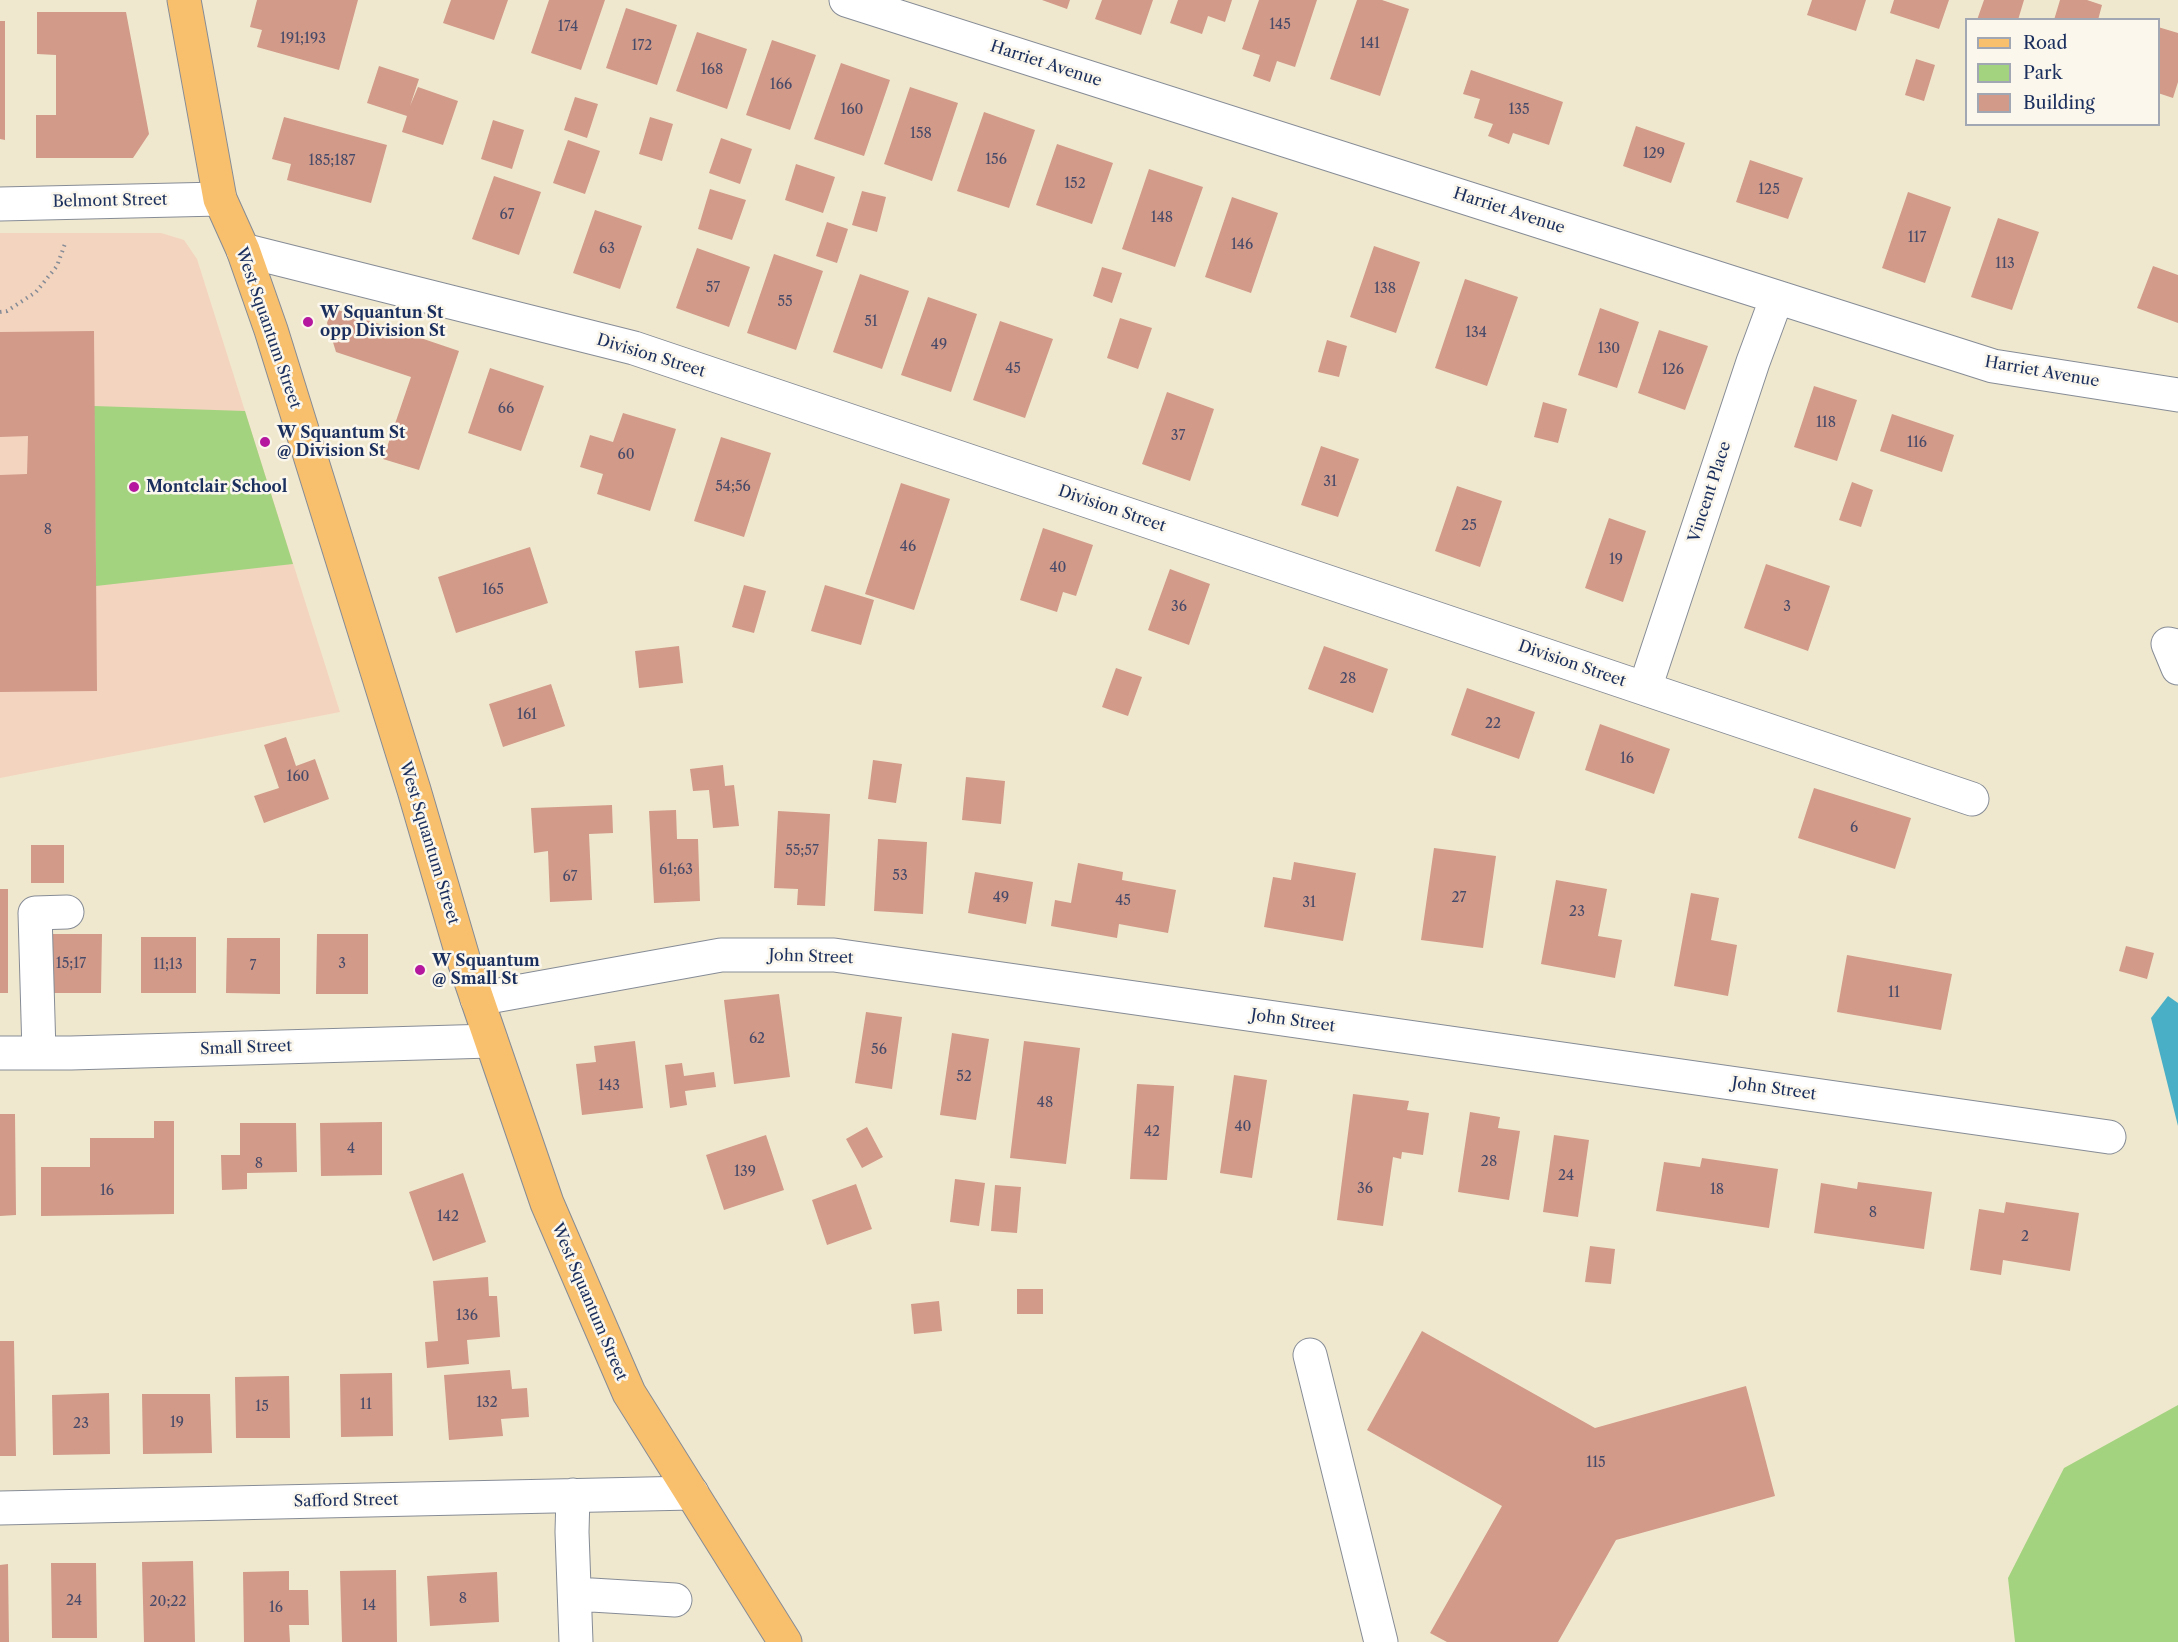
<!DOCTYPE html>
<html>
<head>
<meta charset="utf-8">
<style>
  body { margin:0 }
  #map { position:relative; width:2178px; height:1642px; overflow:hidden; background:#f0e8ce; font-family:"Libre Caslon Text",serif }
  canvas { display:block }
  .legend { position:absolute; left:1965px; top:18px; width:195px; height:108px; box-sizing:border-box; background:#fbf7ec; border:2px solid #a1a7b3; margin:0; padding:8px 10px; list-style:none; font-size:18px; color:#1b2f5e }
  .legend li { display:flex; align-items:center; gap:12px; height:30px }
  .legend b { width:30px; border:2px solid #a1a7b3 }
</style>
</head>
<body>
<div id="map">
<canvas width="2178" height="1642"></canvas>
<ul class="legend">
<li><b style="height:8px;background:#f8bf6c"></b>Road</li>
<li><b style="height:16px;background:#a4d380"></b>Park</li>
<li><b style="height:16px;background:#d19a89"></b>Building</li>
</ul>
</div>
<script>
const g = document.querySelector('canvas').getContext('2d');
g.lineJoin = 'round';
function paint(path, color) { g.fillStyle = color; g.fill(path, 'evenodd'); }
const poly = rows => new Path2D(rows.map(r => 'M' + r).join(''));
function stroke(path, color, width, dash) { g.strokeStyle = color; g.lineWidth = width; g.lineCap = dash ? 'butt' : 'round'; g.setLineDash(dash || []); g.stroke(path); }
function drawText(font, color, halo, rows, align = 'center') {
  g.font = font + ' "Libre Caslon Text",serif'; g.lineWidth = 5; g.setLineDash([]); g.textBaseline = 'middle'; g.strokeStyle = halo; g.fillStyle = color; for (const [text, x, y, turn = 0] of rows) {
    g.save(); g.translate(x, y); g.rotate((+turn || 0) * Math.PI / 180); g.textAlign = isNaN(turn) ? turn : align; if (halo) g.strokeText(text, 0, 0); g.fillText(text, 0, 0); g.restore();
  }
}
paint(poly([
  [0,233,161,233,184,240,197,259,340,712,0,778]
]), '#f3d4bf');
paint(poly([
  [94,406,245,411,293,564,96,586],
  [2178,1405,2178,1642,2015,1642,2008,1578,2064,1468]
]), '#a4d380');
paint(poly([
  [2168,996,2178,1003,2178,1126,2151,1018]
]), '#48afc7');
paint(poly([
  [257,0,358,0,339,70,257,47,262,30,250,27],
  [451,0,508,0,494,40,443,23],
  [549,0,605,0,581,70,531,53],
  [1042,0,1070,0,1067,9],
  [1102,0,1153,0,1141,35,1095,19],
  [1178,0,1232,0,1225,22,1208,16,1202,34,1170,23],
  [1259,0,1317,0,1295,67,1277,61,1270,82,1253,76,1260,55,1242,49],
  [1357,0,1382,0,1409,9,1380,96,1330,79],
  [1812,0,1866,0,1856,31,1807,15],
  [1894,0,1949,0,1939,29,1890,13],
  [1984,0,2024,0,2018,20,1977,20],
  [2060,0,2087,0,2102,5,2098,20,2054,20],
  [626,8,677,25,657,85,606,68],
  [37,12,126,12,149,134,133,158,36,158,36,115,56,115,56,55,37,54],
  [0,21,5,21,5,140,0,139],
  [2158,27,2178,33,2178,82,2173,98,2158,93],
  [697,32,747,49,727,109,676,91],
  [772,40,816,55,790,130,746,115],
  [1916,59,1935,65,1924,101,1905,95],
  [841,63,890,80,864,156,814,139],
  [379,66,419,79,410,106,418,87,458,101,443,145,402,132,407,116,367,103],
  [1471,70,1563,102,1549,145,1513,133,1509,144,1488,136,1493,124,1474,118,1480,99,1463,94],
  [910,87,958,103,932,181,884,164],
  [575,97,598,104,587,138,564,130],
  [984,112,1035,130,1009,208,957,191],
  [284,117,387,145,371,203,287,180,291,164,272,159],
  [650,117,673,124,662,161,639,154],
  [493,120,524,130,512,169,481,159],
  [1636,126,1685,143,1671,183,1623,166],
  [721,138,752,149,740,184,709,173],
  [568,140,600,151,585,194,553,183],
  [1057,144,1113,163,1092,224,1036,205],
  [1750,160,1803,178,1788,219,1736,202],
  [796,164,835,177,823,213,785,200],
  [1149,169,1203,187,1175,267,1122,249],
  [494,176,541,192,519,255,472,239],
  [710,189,746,200,732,240,698,229],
  [862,191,886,197,877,232,852,225],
  [1908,192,1951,207,1925,283,1882,268],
  [1232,197,1278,213,1251,293,1205,277],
  [595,210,642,226,620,289,573,273],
  [1998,218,2039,232,2012,310,1971,297],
  [827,222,848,229,837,263,816,256],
  [1374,246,1420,262,1396,333,1350,317],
  [697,248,750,267,729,327,676,308],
  [774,254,823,271,796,350,747,333],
  [2153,266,2178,275,2178,323,2137,308],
  [1102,267,1122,273,1112,303,1093,296],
  [860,274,909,291,882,369,833,352],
  [1465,279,1518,297,1487,386,1435,368],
  [928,297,977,314,951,392,901,375],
  [332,308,459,351,419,470,383,459,411,377,336,352,327,323],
  [1600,308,1639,322,1617,388,1578,375],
  [1120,318,1152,328,1138,369,1107,358],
  [1000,321,1053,339,1025,418,973,400],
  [1659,330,1708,346,1685,410,1638,393],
  [94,331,97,691,0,692,0,475,27,474,28,436,0,437,0,332],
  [1327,340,1347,346,1339,377,1318,372],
  [490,368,544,386,521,451,468,433],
  [1814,386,1857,400,1837,461,1794,447],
  [1167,392,1214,409,1190,481,1142,464],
  [1543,402,1567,409,1558,443,1534,437],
  [623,413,676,429,650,511,597,494,603,474,580,467,590,435,613,442],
  [1892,414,1954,435,1942,472,1880,451],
  [721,437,771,453,744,537,694,521],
  [1321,446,1359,459,1338,517,1301,505],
  [1852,482,1873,490,1861,527,1839,520],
  [901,483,950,499,914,610,865,594],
  [1457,486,1502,501,1480,567,1435,551],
  [1609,518,1646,531,1623,602,1585,588],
  [1043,528,1093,545,1076,596,1063,592,1057,612,1020,600],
  [530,547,548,603,456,633,438,577],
  [1766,564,1830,586,1808,651,1744,628],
  [1170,569,1210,584,1189,645,1148,630],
  [744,585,766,591,754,633,732,627],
  [825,585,874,600,861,645,811,631],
  [679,646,683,683,639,688,635,651],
  [1324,646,1388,669,1373,713,1308,689],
  [1116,668,1142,677,1128,716,1102,707],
  [551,684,565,726,503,747,489,704],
  [1467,688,1535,712,1519,759,1451,735],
  [1600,724,1670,749,1654,794,1585,770],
  [286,737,296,766,315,759,329,799,264,823,254,796,279,788,264,745],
  [873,760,902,764,896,803,868,799],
  [723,765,725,786,734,785,739,826,713,828,709,790,693,791,690,769],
  [966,777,1005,781,1001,824,962,820],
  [1814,788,1911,818,1895,869,1798,838],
  [612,805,613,833,589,834,592,900,550,902,548,851,534,853,531,808],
  [676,810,677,839,698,839,700,901,654,903,649,811],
  [778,811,830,814,825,906,797,905,798,889,774,888],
  [878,839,927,842,923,914,874,911],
  [31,845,64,845,64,883,31,883],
  [1434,848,1496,856,1483,948,1421,940],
  [1294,862,1356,873,1343,941,1264,927,1273,877,1291,880],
  [1078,863,1123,872,1122,880,1176,890,1168,933,1119,924,1117,938,1051,926,1055,900,1071,903],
  [975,872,1033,882,1026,924,968,913],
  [1556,880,1607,889,1598,936,1622,940,1615,978,1541,964],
  [0,889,8,889,8,993,0,993],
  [1691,893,1719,898,1711,940,1737,945,1728,996,1674,986],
  [40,934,102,934,101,993,40,993],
  [317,934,368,934,368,994,316,994],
  [141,937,196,937,196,993,141,993],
  [227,938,280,938,280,994,226,993],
  [2126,946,2154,953,2147,979,2119,971],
  [1847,955,1952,974,1941,1030,1837,1012],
  [779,994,790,1077,734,1084,724,1000],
  [866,1012,902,1017,892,1089,855,1083],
  [952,1033,989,1039,976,1120,940,1115],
  [635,1041,643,1108,582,1115,576,1064,596,1062,594,1046],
  [1024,1041,1080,1048,1066,1164,1010,1158],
  [682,1063,684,1076,714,1072,716,1087,685,1091,687,1105,670,1108,665,1065],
  [1234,1075,1267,1080,1252,1178,1220,1173],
  [1137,1084,1174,1086,1167,1180,1130,1179],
  [1353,1094,1409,1101,1407,1110,1429,1113,1423,1155,1402,1152,1401,1159,1393,1157,1383,1226,1337,1220],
  [1470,1112,1500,1117,1498,1128,1520,1131,1509,1200,1458,1192],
  [0,1114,15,1114,16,1215,0,1216],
  [154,1121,174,1121,174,1214,41,1216,41,1167,90,1167,90,1138,154,1138],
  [382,1122,382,1175,321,1176,320,1123],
  [240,1123,296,1123,297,1172,247,1173,247,1189,222,1190,221,1155,240,1155],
  [867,1127,883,1157,862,1168,846,1139],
  [766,1135,784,1190,724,1210,706,1155],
  [1554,1135,1589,1140,1578,1217,1543,1212],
  [1702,1158,1778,1169,1769,1228,1656,1211,1664,1162,1700,1167],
  [463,1173,486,1242,433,1261,409,1192],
  [955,1179,985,1183,979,1226,950,1222],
  [1858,1182,1932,1192,1924,1249,1814,1233,1821,1183,1857,1189],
  [856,1184,872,1229,827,1245,812,1200],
  [995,1185,1021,1187,1017,1233,991,1231],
  [2006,1202,2079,1213,2070,1271,2003,1260,2001,1275,1970,1270,1979,1209,2004,1213],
  [1590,1246,1615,1249,1611,1284,1585,1282],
  [488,1277,489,1296,497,1296,500,1337,467,1340,469,1364,427,1368,425,1342,438,1341,433,1281],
  [1017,1289,1043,1289,1043,1314,1017,1314],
  [939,1301,942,1331,914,1334,911,1304],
  [1422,1331,1595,1428,1746,1386,1775,1496,1616,1540,1558,1642,1447,1642,1430,1633,1502,1506,1367,1430],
  [0,1341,14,1341,16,1456,0,1456],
  [510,1370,512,1389,527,1388,529,1417,501,1419,503,1436,449,1440,444,1375],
  [392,1373,393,1436,341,1437,340,1374],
  [289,1376,290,1438,236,1438,235,1377],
  [109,1393,110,1454,53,1455,52,1395],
  [142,1394,210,1394,212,1453,143,1454],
  [193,1561,195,1642,144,1642,142,1562],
  [51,1563,96,1563,97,1638,52,1638],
  [8,1564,9,1642,0,1642,0,1565],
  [396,1570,397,1642,342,1642,340,1571],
  [289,1571,289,1590,308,1590,309,1625,289,1625,290,1642,244,1642,243,1572],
  [497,1572,499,1622,430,1626,427,1576]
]), '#d19a89');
const minor = poly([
  [846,0,1993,366,2178,395],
  [0,204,220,199],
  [243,250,634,348,1972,799],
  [2178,646,2168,644,2178,668],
  [1645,688,1753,362,1777,297],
  [477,999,721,955,834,955,2109,1137],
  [0,1053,71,1053,491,1041],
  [39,1053,35,913,67,912],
  [1310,1355,1381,1642],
  [573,1495,572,1532,576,1642],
  [0,1508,692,1493],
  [575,1594,675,1600]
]);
const major = poly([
  [184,0,220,199,243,250,271,330,414,790,464,961,547,1203,629,1393,785,1642]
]);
stroke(minor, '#868c96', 35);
stroke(major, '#868c96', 35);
stroke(poly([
  [0,312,7,311,36,292,57,266,66,241]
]), '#868c96', 4, [1.5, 4.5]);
stroke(minor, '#fff', 33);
stroke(major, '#f8bf6c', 33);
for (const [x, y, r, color] of [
  [308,322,6,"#b5179e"],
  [265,442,6,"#b5179e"],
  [134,487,6,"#b5179e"],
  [420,970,6,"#b5179e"]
]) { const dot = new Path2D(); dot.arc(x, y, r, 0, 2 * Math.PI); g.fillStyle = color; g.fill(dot); stroke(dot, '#fbf7ec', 2); }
drawText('14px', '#484a69', null, [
  ["145",1280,25],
  ["174",568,27],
  ["191;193",303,39],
  ["141",1370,44],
  ["172",642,46],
  ["168",712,70],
  ["166",781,85],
  ["160",852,110],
  ["135",1519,110],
  ["158",921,134],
  ["129",1654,154],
  ["156",996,160],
  ["185;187",332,161],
  ["152",1075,184],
  ["125",1769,190],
  ["67",507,215],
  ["148",1162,218],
  ["117",1917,238],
  ["146",1242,245],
  ["63",607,249],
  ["113",2005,264],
  ["57",713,288],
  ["138",1385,289],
  ["55",785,302],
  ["51",871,322],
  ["134",1476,333],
  ["49",939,345],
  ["130",1609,349],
  ["45",1013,369],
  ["126",1673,370],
  ["66",506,409],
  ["118",1826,423],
  ["37",1178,436],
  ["116",1917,443],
  ["60",626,455],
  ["31",1330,482],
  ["54;56",733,487],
  ["25",1469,526],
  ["8",48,530],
  ["46",908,547],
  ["19",1616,560],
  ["40",1058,568],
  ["165",493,590],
  ["36",1179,607],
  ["3",1787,607],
  ["28",1348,679],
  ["161",527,715],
  ["22",1493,724],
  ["16",1627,759],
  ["160",298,777],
  ["6",1854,828],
  ["55;57",802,851],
  ["61;63",676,870],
  ["53",900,876],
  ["67",570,877],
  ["49",1001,898],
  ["27",1459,898],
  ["45",1123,901],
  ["31",1309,903],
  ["23",1577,912],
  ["15;17",71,964],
  ["3",342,964],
  ["11;13",168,965],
  ["7",253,966],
  ["11",1894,993],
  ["62",757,1039],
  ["56",879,1050],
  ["52",964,1077],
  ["143",609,1086],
  ["48",1045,1103],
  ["40",1243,1127],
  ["42",1152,1132],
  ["4",351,1149],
  ["28",1489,1162],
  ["8",259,1164],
  ["139",745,1172],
  ["24",1566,1176],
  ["36",1365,1189],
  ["18",1717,1190],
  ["16",107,1191],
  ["8",1873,1213],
  ["142",448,1217],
  ["2",2025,1237],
  ["136",467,1316],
  ["132",487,1403],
  ["11",366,1405],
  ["15",262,1407],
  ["19",177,1423],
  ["23",81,1424],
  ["115",1596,1463],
  ["8",463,1599],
  ["24",74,1601],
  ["20;22",168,1602],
  ["14",369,1606],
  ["16",276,1608]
]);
drawText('16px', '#1b2f5e', '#fbf7ec', [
  ["Harriet Avenue",1046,64,18],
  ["Belmont Street",110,201,-1],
  ["Harriet Avenue",1509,211,18],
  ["West Squantum Street",268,328,71],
  ["Division Street",651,356,17],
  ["Harriet Avenue",2042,372,10],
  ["Vincent Place",1710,492,-72],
  ["Division Street",1112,509,19],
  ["Division Street",1572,664,19],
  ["West Squantum Street",429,843,73],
  ["John Street",811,957,2],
  ["John Street",1293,1021,8],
  ["Small Street",246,1048,-2],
  ["John Street",1774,1089,8],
  ["West Squantum Street",589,1302,67],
  ["Safford Street",346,1501,-1]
]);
drawText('bold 16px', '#1b2f5e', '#fbf7ec', [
  ["W Squantun St",320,313],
  ["opp Division St",320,331],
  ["W Squantum St",277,433],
  ["@ Division St",277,451],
  ["Montclair School",146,487],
  ["W Squantum",432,961],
  ["@ Small St",432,979]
], 'left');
</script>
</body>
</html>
